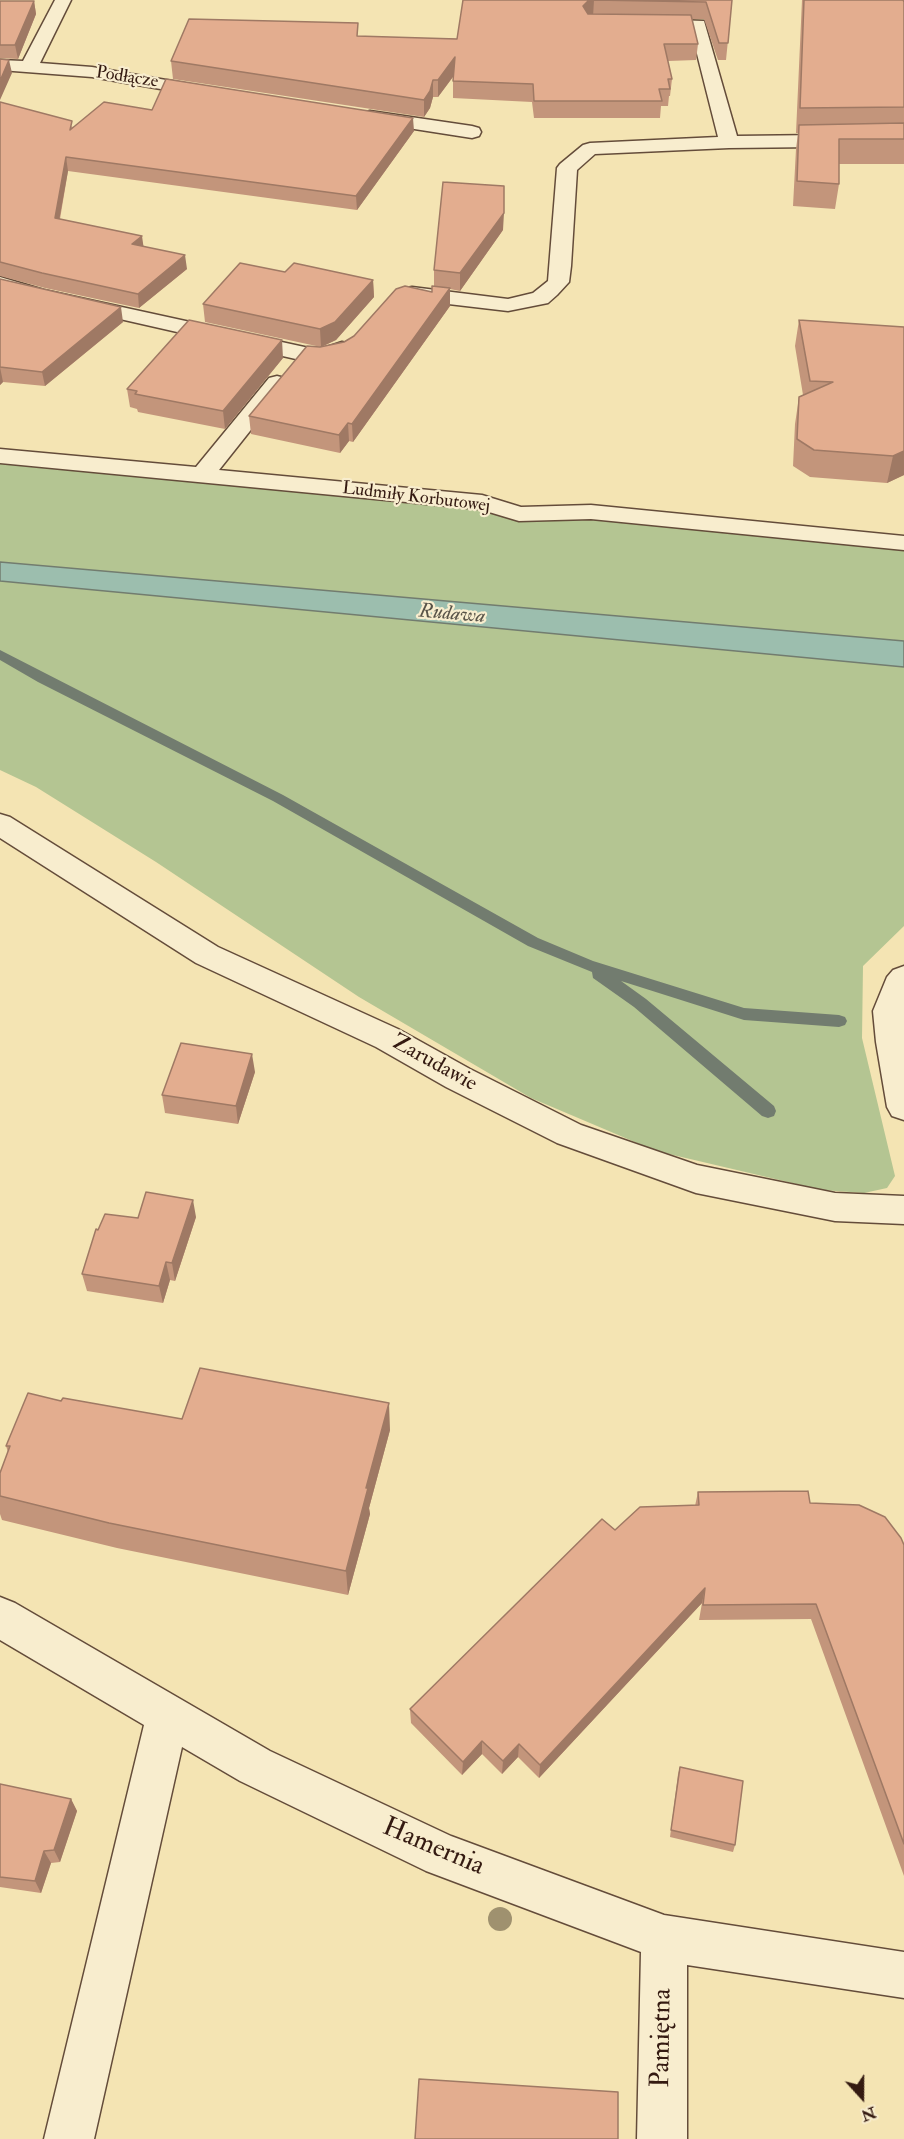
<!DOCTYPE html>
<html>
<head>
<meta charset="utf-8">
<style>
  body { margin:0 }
  #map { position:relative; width:904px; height:2139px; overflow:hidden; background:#f4e4b3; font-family:"IM FELL Double Pica",serif }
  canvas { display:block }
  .north { position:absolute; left:832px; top:2067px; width:60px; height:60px; -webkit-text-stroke:4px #f8edce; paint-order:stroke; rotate:159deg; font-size:16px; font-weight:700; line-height:24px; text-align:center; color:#341a11 }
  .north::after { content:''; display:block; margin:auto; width:21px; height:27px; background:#341a11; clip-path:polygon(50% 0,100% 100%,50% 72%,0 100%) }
</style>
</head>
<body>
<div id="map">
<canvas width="904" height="2139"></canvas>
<div class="north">N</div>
</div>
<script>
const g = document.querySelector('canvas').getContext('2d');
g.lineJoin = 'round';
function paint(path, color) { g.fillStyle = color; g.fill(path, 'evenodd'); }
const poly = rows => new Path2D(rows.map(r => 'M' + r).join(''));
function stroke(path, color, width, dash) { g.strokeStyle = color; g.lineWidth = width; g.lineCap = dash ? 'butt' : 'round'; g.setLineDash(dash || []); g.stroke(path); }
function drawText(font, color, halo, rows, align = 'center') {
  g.font = font + ' "IM FELL Double Pica",serif'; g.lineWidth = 4.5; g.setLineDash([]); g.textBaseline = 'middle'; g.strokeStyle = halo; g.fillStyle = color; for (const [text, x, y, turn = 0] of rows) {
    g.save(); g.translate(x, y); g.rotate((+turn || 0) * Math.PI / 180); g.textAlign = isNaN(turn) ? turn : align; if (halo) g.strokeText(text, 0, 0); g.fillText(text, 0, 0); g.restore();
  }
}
paint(poly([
  [0,463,904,546,904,641,885,639,881,664,904,667,904,926,863,966,862,1038,895,1176,887,1188,864,1193,822,1190,656,1151,531,1098,359,997,156,862,36,787,0,770]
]), '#b4c592');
const water = poly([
  [0,562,904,641,904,667,0,581,0,562]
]);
paint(water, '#9cbeae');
stroke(water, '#727c6f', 1.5);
paint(poly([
  [0,650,283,795,538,938,593,961,744,1008,839,1015,845,1017,847,1021,845,1025,839,1027,744,1020,621,981,646,999,774,1106,776,1111,774,1116,768,1118,762,1116,634,1007,593,978,592,972,528,946,273,801,38,682,0,660,0,650]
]), '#727c6f');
const minor = poly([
  [55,0,71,0,40,63,92,67,206,87,212,88,215,92,212,96,206,97,92,77,0,70,0,60,23,61,55,0],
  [647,19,704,21,737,136,904,134,904,146,729,148,595,154,577,170,571,266,569,282,557,295,548,303,508,311,397,298,393,294,397,290,412,287,508,299,533,293,548,281,557,168,560,164,583,145,590,143,718,137,691,30,641,28,638,24,641,20,647,19],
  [370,111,472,126,479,128,481,132,479,136,472,138,363,121,361,117,363,113,370,111],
  [0,277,44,290,309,348,321,349,342,342,350,344,353,349,344,358,321,363,309,362,32,299,0,290,0,277],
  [277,376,285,378,288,383,219,470,482,495,521,507,591,505,904,536,904,550,591,519,519,521,479,509,0,463,0,449,196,467,269,378,277,376],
  [0,814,10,817,218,947,398,1029,470,1069,581,1125,697,1165,835,1193,904,1196,904,1224,835,1221,696,1193,557,1143,446,1087,376,1047,196,963,0,838,0,814],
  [904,966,904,1120,892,1116,887,1107,876,1042,873,1011,887,977,893,970,904,966],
  [0,1597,15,1603,270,1751,451,1836,664,1915,904,1952,904,1998,687,1965,687,2139,637,2139,641,1952,426,1871,240,1781,182,1747,94,2139,44,2139,144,1725,0,1640,0,1597]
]);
stroke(minor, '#644c3a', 3);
paint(minor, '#f8edce');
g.fillStyle = '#9f916f';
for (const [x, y] of [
  [500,1919]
]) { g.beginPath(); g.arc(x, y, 12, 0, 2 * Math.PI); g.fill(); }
paint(poly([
  [463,0,732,0,726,60,718,60,704,19,692,19,698,44,696,60,668,61,672,79,670,96,669,96,668,106,661,106,660,118,534,118,532,102,453,98,453,77,438,97,433,97,430,108,424,117,173,79,171,61,359,36,457,39],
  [802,0,903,0,904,2,904,164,839,164,839,184,835,209,793,206,796,149,798,133,796,133],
  [0,1,34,1,36,14,18,59,0,58],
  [0,102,73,127,152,110,414,131,357,210,68,171,60,219,144,246,187,269,139,308,45,288,0,276],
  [503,230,460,291,450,289,450,306,353,442,349,441,340,453,251,434,249,416,320,347,344,342,432,292,434,286,434,270],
  [285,272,373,280,374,297,336,340,321,347,205,322,203,304],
  [0,279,123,322,45,386,3,382,0,385],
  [799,320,904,327,904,475,887,483,810,477,793,466,795,424,799,397,803,395,795,346],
  [283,358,225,429,138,412,137,409,130,407,127,389],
  [255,1072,238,1124,165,1113,162,1095],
  [196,1217,175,1281,170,1280,163,1303,87,1291,82,1274,98,1230,138,1218],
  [61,1401,182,1419,390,1430,369,1508,370,1514,348,1595,117,1548,2,1520,0,1514,0,1473,8,1452,6,1446],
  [698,1492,810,1503,904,1545,904,1876,811,1619,699,1620,702,1603,539,1778,518,1757,502,1774,482,1754,462,1775,411,1723,410,1709,615,1530,695,1506],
  [680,1767,735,1845,733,1852,670,1837,678,1774],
  [0,1784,71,1799,77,1811,60,1862,51,1863,41,1893,0,1887]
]), '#c3957b');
paint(poly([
  [594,0,593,17,587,18,583,6,588,1],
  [34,1,36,14,18,59,15,45],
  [455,57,455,74,438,97,438,80],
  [9,60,12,73,0,100,0,81],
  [433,80,433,97,430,108,424,117,424,100],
  [413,118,414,131,357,210,356,196],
  [66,157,68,171,57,232,55,218],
  [504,213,503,230,460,291,460,273],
  [142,236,144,250,132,244],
  [185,255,187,269,139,308,138,294],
  [373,280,374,297,336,340,321,347,320,329],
  [450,288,450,306,353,442,352,424],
  [121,307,123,322,45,386,42,372],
  [282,340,283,358,225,429,223,411],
  [0,367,3,382,0,385],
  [348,423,349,441,340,453,339,435],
  [904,451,904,475,887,483,893,456],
  [252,1054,255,1072,238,1124,236,1106],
  [193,1200,196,1217,175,1281,172,1263],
  [166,1262,170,1280,163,1303,159,1286],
  [389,1403,390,1430,369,1508,370,1514,348,1595,346,1571,366,1488],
  [705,1588,702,1603,539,1778,540,1765],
  [482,1741,482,1754,462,1775,463,1762],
  [519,1744,518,1757,502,1774,503,1761],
  [71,1799,77,1811,60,1862,54,1850],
  [44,1851,51,1863,41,1893,35,1881]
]), '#9f7964');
const building = poly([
  [463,0,732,0,728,43,719,43,706,2,594,0,588,1,583,6,588,14,691,15,698,44,664,44,672,79,668,79,670,89,659,89,662,101,534,101,533,84,453,81,455,57,438,80,433,80,430,91,424,100,171,61,189,19,358,23,357,36,457,39,463,0],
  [804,0,903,0,904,2,904,107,800,108,804,0],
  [0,1,34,1,15,45,0,45,0,1],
  [0,59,9,60,0,81,0,59],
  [166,79,413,118,356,196,66,157,55,218,142,236,132,244,185,255,138,294,42,273,0,262,0,102,72,121,70,130,104,102,152,110,166,79],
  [904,123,904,139,839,139,839,184,797,181,799,125,904,123],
  [443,182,504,186,504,213,460,273,434,270,443,182],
  [240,263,285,272,294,263,373,280,335,322,320,329,203,304,240,263],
  [0,279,121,307,42,372,0,367,0,279],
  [405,286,432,292,432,286,450,288,352,424,348,423,339,435,249,416,307,346,320,347,344,342,354,336,396,289,405,286],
  [189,320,282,340,223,411,135,394,137,391,127,389,189,320],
  [799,320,904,327,904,451,893,456,814,450,797,439,799,397,833,382,810,381,799,320],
  [181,1043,252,1054,236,1106,162,1095,181,1043],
  [146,1192,193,1200,172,1263,166,1262,159,1286,82,1274,96,1229,98,1230,105,1214,138,1218,146,1192],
  [200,1368,389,1403,366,1488,368,1488,346,1571,109,1523,0,1496,0,1473,10,1446,6,1446,28,1393,61,1401,63,1398,182,1419,200,1368],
  [808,1491,810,1503,859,1505,885,1517,901,1538,904,1545,904,1844,816,1604,703,1605,705,1588,540,1765,519,1744,503,1761,482,1741,463,1762,410,1709,602,1519,615,1530,640,1507,699,1505,698,1492,808,1491],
  [680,1767,743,1781,735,1845,671,1830,680,1767],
  [0,1784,71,1799,54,1850,44,1851,35,1881,0,1877,0,1784],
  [419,2079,618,2092,618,2139,415,2139,419,2079]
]);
paint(building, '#e3ad8f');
stroke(building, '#9f7964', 1.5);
drawText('18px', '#341a11', '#f8edce', [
  ["Podłącze",127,78,9],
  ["Ludmiły Korbutowej",416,498,7]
]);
drawText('italic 20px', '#585348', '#f8edce', [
  ["Rudawa",452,615,5]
]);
drawText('22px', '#341a11', '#f8edce', [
  ["Zarudawie",434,1064,29]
]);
drawText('27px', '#341a11', '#f8edce', [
  ["Hamernia",433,1848,23],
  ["Pamiętna",663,2038,-89]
]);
</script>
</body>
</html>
